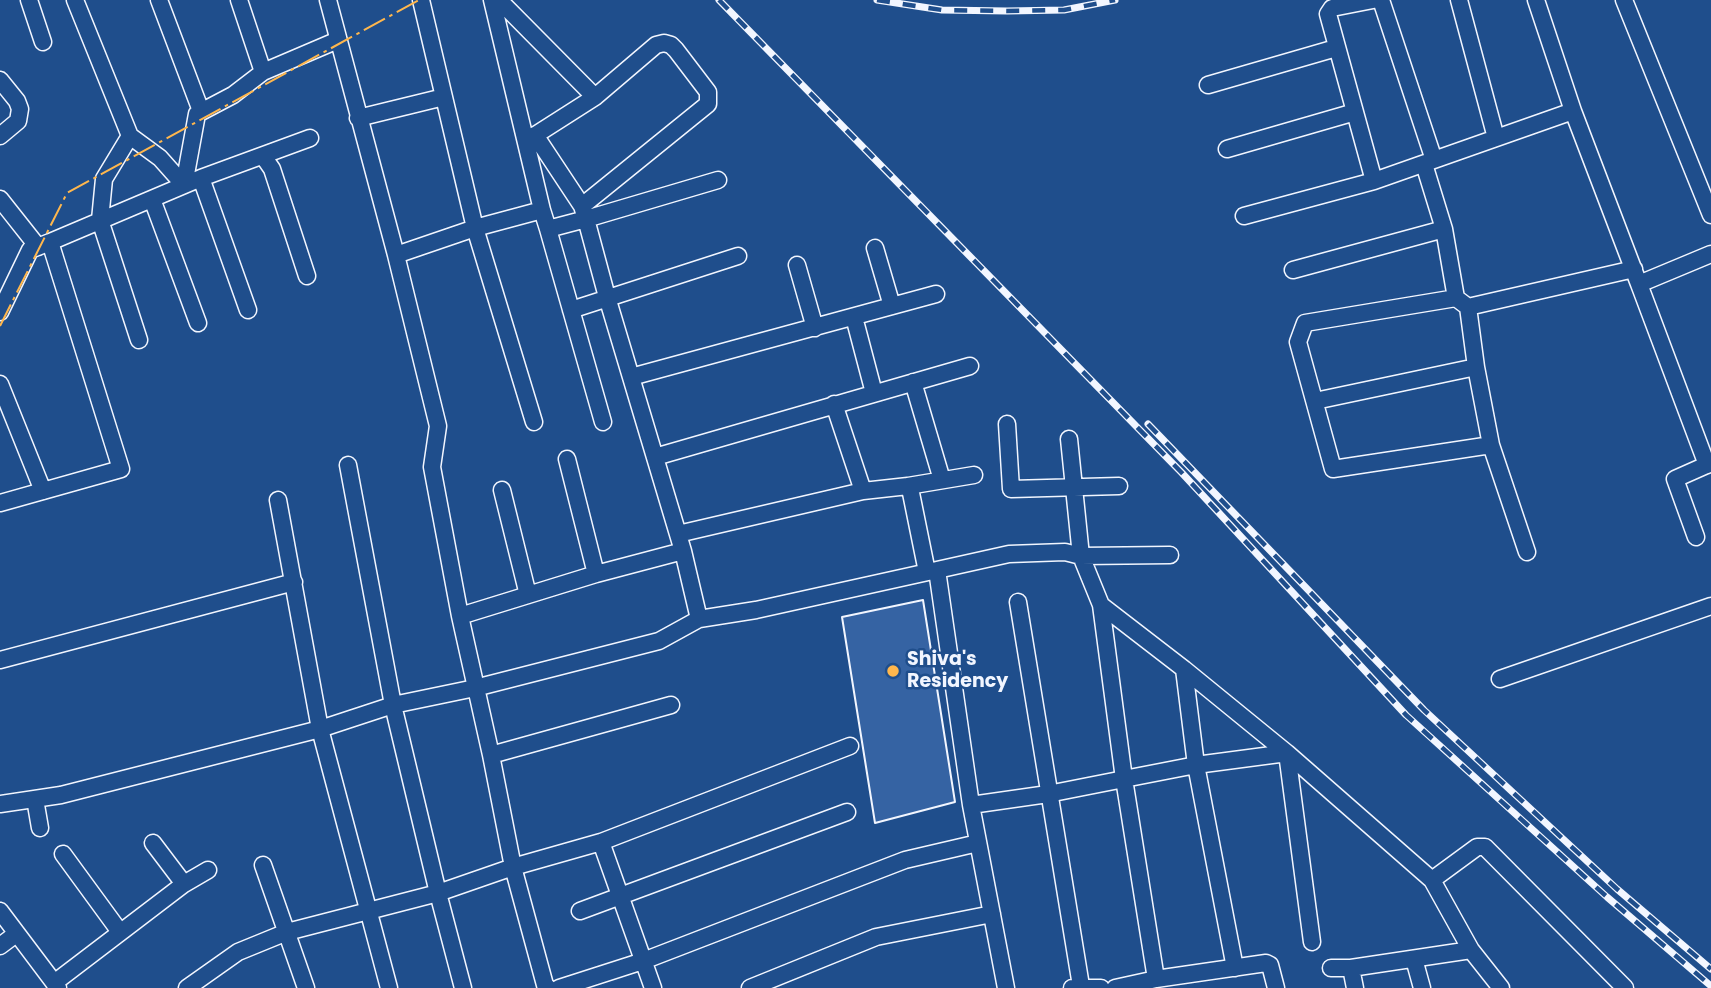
<!DOCTYPE html>
<html>
<head>
<meta charset="utf-8">
<style>
  body { margin:0 }
  canvas { display:block; background:#1f4e8c }
</style>
</head>
<body>
<canvas width="1711" height="988"></canvas>
<script>
const g = document.querySelector('canvas').getContext('2d');
g.lineJoin = 'round';
function paint(path, color) { g.fillStyle = color; g.fill(path, 'evenodd'); }
const poly = rows => new Path2D(rows.map(r => 'M' + r).join(''));
function stroke(path, color, width, dash) { g.strokeStyle = color; g.lineWidth = width; g.lineCap = dash ? 'butt' : 'round'; g.setLineDash(dash || []); g.stroke(path); }
function drawText(font, color, halo, rows, align = 'center') {
  g.font = font + ' Poppins,sans-serif'; g.lineWidth = 5; g.setLineDash([]); g.textBaseline = 'middle'; g.strokeStyle = halo; g.fillStyle = color; for (const [text, x, y, turn = 0] of rows) {
    g.save(); g.translate(x, y); g.rotate((+turn || 0) * Math.PI / 180); g.textAlign = isNaN(turn) ? turn : align; if (halo) g.strokeText(text, 0, 0); g.fillText(text, 0, 0); g.restore();
  }
}
const building = poly([
  [923,600,955,802,875,823,842,617,923,600]
]);
paint(building, '#3563a3');
stroke(building, '#f2f6ff', 2);
const minor = poly([
  [29,0,43,42],
  [75,0,130,136,160,158,184,185],
  [159,0,201,111],
  [239,0,263,72,338,40],
  [328,0,396,255,475,228,542,210,548,229,586,219,607,297,683,551,699,619],
  [421,0,475,228,534,422],
  [492,0,542,210],
  [499,0,595,97],
  [1373,0,1332,8,1328,14,1374,181],
  [1381,0,1434,160],
  [1459,0,1496,138],
  [1536,0,1573,111],
  [1624,0,1711,215],
  [0,80,17,101,20,109,18,121,0,136],
  [1208,85,1336,48],
  [358,118,444,97],
  [535,135,582,206],
  [130,136,104,179,100,220,139,340],
  [526,141,595,97,656,45,664,43,671,45,676,50,708,92,708,104,582,206,586,219,718,180],
  [1227,149,1355,112],
  [263,156,272,169,307,276],
  [1424,164,1444,229,1456,298],
  [201,178,248,310],
  [184,185,197,114,233,95,263,72],
  [0,199,38,247],
  [152,199,198,323],
  [1244,216,1374,181,1573,111,1639,284,1711,254],
  [548,229,603,422],
  [875,248,892,306],
  [396,255,438,426,432,467,460,616,596,574,683,551],
  [797,265,815,328],
  [1293,270,1444,229],
  [1639,284,1707,465],
  [1468,307,1476,367,1491,445],
  [571,310,738,256],
  [0,312,30,250,50,242],
  [854,317,874,393],
  [631,377,936,294],
  [913,382,942,480],
  [0,384,43,491],
  [1315,401,1476,367],
  [834,404,863,491],
  [1007,424,1011,489,1119,486],
  [1069,439,1081,556,1170,555],
  [655,457,970,366],
  [567,459,596,574],
  [908,486,974,475],
  [502,490,528,595],
  [278,500,320,729,393,705,348,465],
  [0,503,121,469,50,242,201,178,310,138],
  [678,534,863,491,908,486,911,493,927,572],
  [1696,537,1675,479,1711,463],
  [1527,552,1491,445,1333,469,1298,342,1305,323,1456,298,1468,307,1634,269],
  [937,570,1009,554,1065,552,1081,556,1101,605],
  [1018,602,1081,986],
  [460,616,491,755,513,867,545,985,548,988],
  [0,660,294,582],
  [1184,669,1196,765,1235,968],
  [1500,679,1711,606],
  [491,755,671,705],
  [35,799,40,828],
  [0,804,61,795,320,729,389,988],
  [971,805,1006,988],
  [601,842,850,746],
  [153,843,184,884],
  [63,854,120,932],
  [263,865,306,988],
  [1432,880,1477,847,1485,847,1625,988],
  [0,911,58,988],
  [580,911,847,812],
  [1312,942,1287,753,1432,880,1471,950,1501,988],
  [0,946,16,934],
  [1414,959,1422,988],
  [1331,968,1351,968,1471,950],
  [1351,968,1355,988],
  [1156,979,1124,779,1196,765,1287,753],
  [54,983,184,884,208,870],
  [187,988,238,952,287,932,438,893,463,988],
  [559,988,643,961,905,860,978,843],
  [653,988,601,842,513,867,438,893,393,705,475,688,659,641,699,619,756,610,937,570,971,805,1048,794,1124,779,1101,605,1184,669,1287,753],
  [750,988,876,937,992,914],
  [1072,988,1101,988],
  [1115,988,1156,979,1266,963,1270,965,1276,988]
]);
stroke(minor, '#f2f6ff', 19);
stroke(minor, '#1f4e8c', 16);
const rail = poly([
  [719,0,1182,473,1406,715,1607,897,1711,986],
  [877,0,942,10,1007,11,1064,10,1115,0],
  [1148,424,1424,710,1617,889,1711,969]
]);
stroke(rail, '#f2f6ff', 7);
stroke(rail, '#1f4e8c', 4.5, [13]);
stroke(poly([
  [0,326,67,193,419,0]
]), '#ffb74d', 2, [24, 5, 3.5, 5]);
for (const [x, y, r, color] of [
  [893,671,7,"#ffb74d"]
]) { const dot = new Path2D(); dot.arc(x, y, r, 0, 2 * Math.PI); g.fillStyle = color; g.fill(dot); stroke(dot, '#1f4e8c', 2.5); }
drawText('bold 19px', '#f2f6ff', '#1f4e8c', [
  ["Shiva's",907,660],
  ["Residency",907,682]
], 'left');
</script>
</body>
</html>
